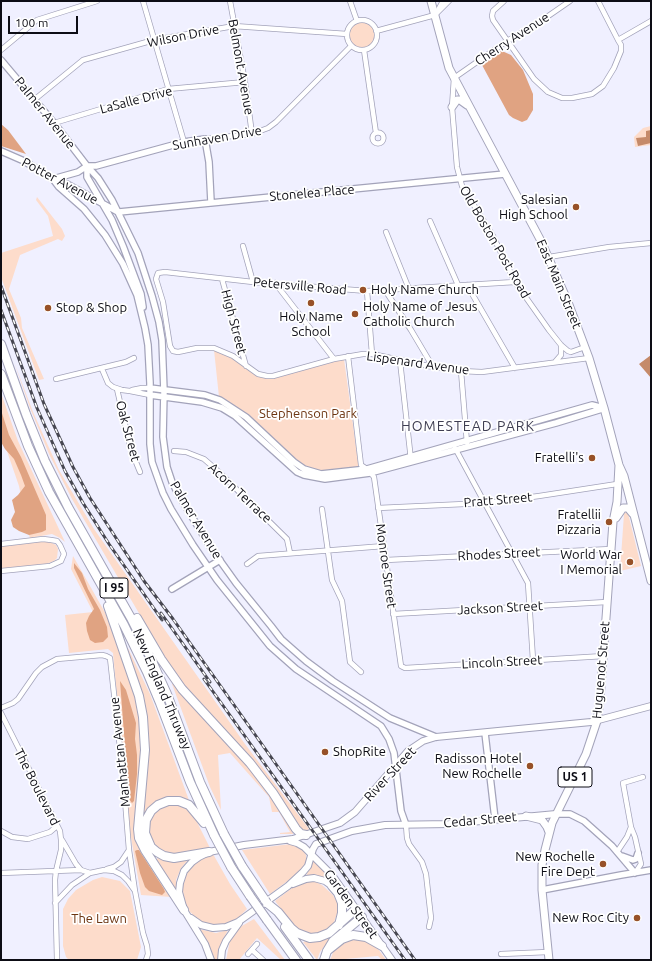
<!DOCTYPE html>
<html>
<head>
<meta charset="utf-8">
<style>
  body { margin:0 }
  #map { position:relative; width:652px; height:961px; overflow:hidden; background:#f0f0ff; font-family:Ubuntu,sans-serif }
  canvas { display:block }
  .frame { position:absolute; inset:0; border:2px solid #0d0d15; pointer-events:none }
  .scale { position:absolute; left:8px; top:16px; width:70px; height:18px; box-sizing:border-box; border:2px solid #0d0d15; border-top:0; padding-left:5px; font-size:12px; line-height:14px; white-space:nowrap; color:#0d0d15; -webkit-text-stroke:3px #fff; paint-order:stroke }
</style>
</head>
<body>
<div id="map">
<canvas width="652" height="961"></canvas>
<div class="frame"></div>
<div class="scale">100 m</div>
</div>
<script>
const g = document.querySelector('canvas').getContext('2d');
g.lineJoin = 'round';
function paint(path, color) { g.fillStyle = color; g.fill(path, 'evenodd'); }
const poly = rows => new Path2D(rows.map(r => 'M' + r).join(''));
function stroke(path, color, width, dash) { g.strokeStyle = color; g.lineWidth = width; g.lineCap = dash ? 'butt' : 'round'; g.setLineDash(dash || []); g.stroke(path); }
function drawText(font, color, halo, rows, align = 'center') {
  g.font = font + ' Ubuntu,sans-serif'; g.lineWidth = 3.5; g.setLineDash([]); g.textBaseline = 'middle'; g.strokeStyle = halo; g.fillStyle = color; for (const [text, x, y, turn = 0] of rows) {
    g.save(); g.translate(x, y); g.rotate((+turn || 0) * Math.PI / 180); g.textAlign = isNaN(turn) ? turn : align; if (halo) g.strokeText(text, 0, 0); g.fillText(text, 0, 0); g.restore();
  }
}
paint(poly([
  '349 35a13 13 0 1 1 26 0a13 13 0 1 1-26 0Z',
  [651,126,651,145,635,147,634,137,643,128],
  [37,197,62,229,65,236,62,241,58,239,20,255,9,289,21,318,22,328,44,379,39,380,1,277,1,253,53,236,48,216,36,200],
  [214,350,233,358,263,377,344,359,359,469,325,472,315,470,305,466,293,458,219,397],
  [14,362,33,412,59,470,94,529,245,744,309,829,306,831,302,830,298,827,269,784,240,746,181,682,167,661,72,499,49,454,30,408],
  [1,393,18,441,65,542,60,538,52,534,30,538,29,535,19,486,1,434],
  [626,512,628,513,641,566,620,571,624,514],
  [48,541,56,545,58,549,57,558,54,561,46,564,1,569,1,546],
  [73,556,107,616,119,645,133,687,139,714,142,738,135,832,137,843,152,868,172,897,141,895,129,826,113,653,108,649,69,653,65,615,93,612,71,569],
  [128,648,150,694,190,803,169,798,142,825,147,773,148,734,144,701,126,649],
  [174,682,256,776,276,804,293,833,293,834,280,834,280,833,290,832,279,812,272,812,269,797,230,753,218,755,221,810,210,787,172,684],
  [171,804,180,805,187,809,194,816,210,848,182,853,169,853,157,848,150,839,149,826,153,815,162,806],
  [291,844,302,849,306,855,306,862,301,871,270,894,242,850],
  [213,854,230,884,247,909,237,919,227,924,216,925,206,924,199,920,190,912,185,903,183,891,183,882,187,872,197,861],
  [158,858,174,862,188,860,181,868,176,880,176,891,155,860],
  [314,861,323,870,336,885,316,876,306,876,312,863],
  [102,877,120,881,130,891,141,947,137,960,69,960,66,957,63,946,63,909,68,899,76,890,93,880],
  [314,881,322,885,333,895,337,902,337,914,333,925,324,933,315,935,305,934,296,929,275,901,292,888,306,882],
  [254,919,285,960,281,960,257,938,239,960,226,960,230,940,240,927],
  [199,929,216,933,228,930,221,944,218,960,213,960,199,930],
  [327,937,329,940,320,952,317,960,303,942,306,941,318,941],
  [351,939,360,939,368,942,379,950,386,960,382,960,378,956,345,959,344,960,330,960,334,950,341,943]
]), '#fddccb');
paint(poly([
  [502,51,511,55,523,70,533,94,533,110,527,120,522,122,513,118,509,115,482,65,484,59,488,56,496,52],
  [1,124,8,130,26,154,1,146],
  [1,410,9,435,21,457,46,515,46,530,42,532,29,535,19,531,13,527,11,520,15,512,12,500,18,495,25,486,21,475,14,459,5,449,1,442],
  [74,563,82,573,88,589,100,610,107,627,108,637,103,642,95,643,90,640,87,631,86,623,89,616,94,609,76,572,74,568],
  [120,681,126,690,136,723,135,739,137,755,137,774,134,801,132,803,129,799],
  [137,850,139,850,164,889,165,892,162,895,149,891,145,887,140,873,135,851]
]), '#e0a382');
paint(poly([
  [651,130,651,143,638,146,636,138,646,137,646,131],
  [651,355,651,378,639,364]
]), '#c58a6a');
const minor = poly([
  [143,1,184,142],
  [230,1,245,82,252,134],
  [350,1,357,21],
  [504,1,493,11,492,16,493,20,534,79,548,92,562,98,572,98,592,94,603,86,614,68,621,51,621,45,618,40,598,1],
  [570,1,541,21,507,41,454,78,452,107,457,167,462,186,493,236,515,282,549,330,561,345,568,351,571,352,585,347],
  [437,12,443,1],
  '347 35a15 15 0 1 1 30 0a15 15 0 1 1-30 0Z',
  [376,31,435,15,449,1],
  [618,40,651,21],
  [1,50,37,20,97,1],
  [364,50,376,133],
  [34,100,83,60,154,40,234,26,347,34],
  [54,123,168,89,245,82],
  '372.5 138a5.5 5.5 0 1 1 11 0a5.5 5.5 0 1 1-11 0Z',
  [205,139,252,134,268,128,276,122,351,46],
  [430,221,458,285],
  [386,232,409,289],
  [243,246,253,282],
  [549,257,609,247,651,243],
  [222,279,246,366],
  [515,282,367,291,253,282,165,272,158,273,156,279,163,302,170,346,173,351,178,352,197,348,214,348,233,356,258,374,267,376,273,376,334,359,363,354,372,354,433,367,461,371,482,372,589,358],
  [275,283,334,359],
  [467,285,515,368],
  [385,290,411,330,433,367],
  [367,291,372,354],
  [348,356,361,465,367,469,374,477,401,666,405,668,604,656],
  [400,361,411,460],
  [555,362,561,355,561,345],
  [102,369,108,383,113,387,122,390,130,391,150,395],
  [461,371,467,443],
  [56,379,126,362,134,358],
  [117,389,131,450,140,472],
  [132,390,142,388,150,388],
  [455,448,528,583,533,660],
  [174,451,186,452,204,459,219,472,287,539,290,553],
  [378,508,486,503,539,496,617,484],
  [322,509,332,580,342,601,350,662,361,672],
  [1,544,43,539,51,540,57,541,60,545,64,554,61,561,50,566,1,571],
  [386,560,611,549],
  [247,564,258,556,384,546],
  [393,614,607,602],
  [1,708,13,703,18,699,36,673,42,667,57,659,102,655,106,656,110,658,123,775,129,850,135,891],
  [1,713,60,831,61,840,61,850,56,871,55,880,57,960],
  [406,825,407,838,409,844,422,862,426,874,431,918,429,927],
  [1,831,12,837,28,839,50,832,57,826],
  [62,840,76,864,81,870],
  [617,852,627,837,631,827],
  [107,869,114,867,121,862,129,850],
  [1,873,81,870,90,873],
  [635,873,641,864,635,837,631,827,623,783,643,777],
  [55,903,72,885,90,873,104,870,114,871,122,875,128,881,135,891,143,933,147,946,148,954,146,960],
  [252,950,263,960],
  [248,954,257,944],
  [501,954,548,952]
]);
const tertiary = poly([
  [1,60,54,123,87,166,98,178,112,200,138,253,152,296,159,322,162,340,164,391,163,437,167,467,172,482,180,497,211,548,236,583,271,626,281,639,306,661,333,681,390,718,436,737],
  [1,151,24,161,53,179,67,184,118,212],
  [87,166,87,177,112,220,123,246,141,294,143,307],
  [53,179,59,187,84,209,105,235,123,264,137,295,145,328,148,345,150,383,150,444,152,462,163,493,171,509,193,545,217,580,270,646,296,669,381,726,389,739,394,753,401,811,406,825],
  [53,179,78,172,87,166,96,166,184,142,205,139,209,162,211,202],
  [119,212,505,174],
  [150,388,205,395,220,400,246,417,294,462,304,469,321,474,367,469,592,405,604,408],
  [150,395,202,402,222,408,235,416,297,472,304,475,325,479,370,473,556,423,602,409],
  [172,589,220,560],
  [485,733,495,819],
  [556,814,570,814,584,821,612,846,635,873],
  [622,856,633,860,636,859,638,853],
  [542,890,621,875,651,870]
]);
const secondary = poly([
  [290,841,297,843,304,847,332,875,392,960],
  [293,884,306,879,314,878,325,881,335,888],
  [191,918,201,925,213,928,226,927,238,922,288,886,303,872,308,866,313,849,316,844,352,831,385,825,449,824,556,814],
  [211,960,205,944,184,910,179,892,180,883,184,871,192,862,199,857,209,852,244,845,293,839,340,823,355,812,408,751,423,741,436,737,591,722,651,706],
  [221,960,222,950,226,941,239,923]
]);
const primary = poly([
  [431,1,449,68,541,241,568,302,589,358,604,408,619,465,624,476,651,581],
  [452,107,457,100,460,100,467,105],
  [616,518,623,508,628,508,633,514],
  [526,816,542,820,547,827,549,832],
  [549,960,542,890,542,865,545,850,552,823,586,754,597,721,600,700,613,522,617,502,619,465]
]);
const motorway = poly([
  [1,344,26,414,45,461,68,507,131,618,146,648,167,694,200,782,224,834],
  [1,374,28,446,49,492,124,625,147,672,160,703,190,782,214,835],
  [108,606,139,696,143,717,145,750,138,829,139,838,145,850,184,910],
  [137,618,161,659,182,689,250,763,273,793,296,829,301,834,306,835],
  [204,823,189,805,179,801,168,801,158,805,151,811,146,820,145,833,151,847,157,852,164,856,174,858,209,852],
  [242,866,265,900],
  [231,867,250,896],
  [332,886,338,893,342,903,342,913,339,925],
  [267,903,278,912,291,928,297,933,310,938,319,937,329,933,356,909],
  [267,920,296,960],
  [285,927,309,960],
  [327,951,342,939,353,935,366,937,382,946],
  [324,960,327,951,333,941,362,917]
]);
stroke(minor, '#a3a3ba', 6);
stroke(tertiary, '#a3a3ba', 8);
stroke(secondary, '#a3a3ba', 8);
stroke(primary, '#a3a3ba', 9);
stroke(motorway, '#a3a3ba', 10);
stroke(minor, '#fff', 4.5);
stroke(tertiary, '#fff', 5.5);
stroke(secondary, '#fff', 6);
stroke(primary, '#fff', 7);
stroke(motorway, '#fff', 8);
const rail = poly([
  [1,286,44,404,73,467,90,498,144,581,173,619,415,960],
  [1,310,37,408,65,471,83,503,109,544,162,620],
  [161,613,210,682],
  [204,679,405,960]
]);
stroke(rail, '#474751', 3);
stroke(rail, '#fff', 1.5, [4.5]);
const motorwayBridge = poly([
  [224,834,242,866],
  [214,835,231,867],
  [250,896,267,920],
  [265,900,267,903]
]);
stroke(motorwayBridge, '#a3a3ba', 10, []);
stroke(motorwayBridge, '#fff', 8);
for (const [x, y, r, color] of [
  [576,207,4,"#975128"],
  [363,290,4,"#975128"],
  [311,303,4,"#975128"],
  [48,308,4,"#975128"],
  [355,314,4,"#975128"],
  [592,458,4,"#975128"],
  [609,522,4,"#975128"],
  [630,562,4,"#975128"],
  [325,752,4,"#975128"],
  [530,766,4,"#975128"],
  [603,864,4,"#975128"],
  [637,918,4,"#975128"]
]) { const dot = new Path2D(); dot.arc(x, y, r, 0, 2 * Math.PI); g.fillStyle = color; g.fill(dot); stroke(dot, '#fff', 1.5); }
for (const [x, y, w] of [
  [114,588,28],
  [575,777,34]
]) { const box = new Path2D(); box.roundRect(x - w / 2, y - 10, w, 20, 3); g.fillStyle = '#fff'; g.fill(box); stroke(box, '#0d0d15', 1); }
drawText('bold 12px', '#0d0d15', null, [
  ["I 95",114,588],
  ["US 1",575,777]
]);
drawText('13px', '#0d0d15', '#fff', [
  ["Wilson Drive",183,36,-11],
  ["Cherry Avenue",512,39,-33],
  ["Belmont Avenue",241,67,80],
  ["LaSalle Drive",136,100,-15],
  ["Palmer Avenue",45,113,51],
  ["Sunhaven Drive",217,138,-10],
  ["Potter Avenue",60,181,28],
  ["Stonelea Place",312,193,-5],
  ["Old Boston Post Road",495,242,60],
  ["East Main Street",559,284,67],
  ["Petersville Road",300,286,5],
  ["High Street",234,322,75],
  ["Lispenard Avenue",418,363,8],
  ["Oak Street",128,431,75],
  ["Acorn Terrace",240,493,43],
  ["Pratt Street",498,500,-5],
  ["Palmer Avenue",196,520,59],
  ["Rhodes Street",499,554,-3],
  ["Monroe Street",386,566,82],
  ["Jackson Street",500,608,-3],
  ["Lincoln Street",502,662,-3],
  ["Huguenot Street",601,670,-85],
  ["New England Thruway",162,689,67],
  ["Manhattan Avenue",120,752,-96],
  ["River Street",390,774,-47],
  ["The Boulevard",37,787,63],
  ["Cedar Street",480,820,-5],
  ["Garden Street",351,904,54]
]);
drawText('13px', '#0d0d15', '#fff', [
  ["Salesian",568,200],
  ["High School",568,215],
  ["Holy Name Church",371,290,"left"],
  ["Holy Name of Jesus",363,307,"left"],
  ["Catholic Church",363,322,"left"],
  ["Stop & Shop",56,308,"left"],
  ["Holy Name",311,317,"center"],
  ["School",311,332,"center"],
  ["Fratelli's",584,458],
  ["Fratellii",601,515],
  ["Pizzaria",601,530],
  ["World War",622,555],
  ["I Memorial",622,570],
  ["ShopRite",333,752,"left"],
  ["Radisson Hotel",522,759],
  ["New Rochelle",522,774],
  ["New Rochelle",595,857],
  ["Fire Dept",595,872],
  ["New Roc City",629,918]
], 'right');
drawText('13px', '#6d3511', '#fff', [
  ["Stephenson Park",308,414],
  ["The Lawn",99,919]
]);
g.letterSpacing = '1px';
drawText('14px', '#3f3e52', '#fff', [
  ["HOMESTEAD PARK",468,426]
]);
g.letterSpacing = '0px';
</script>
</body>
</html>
